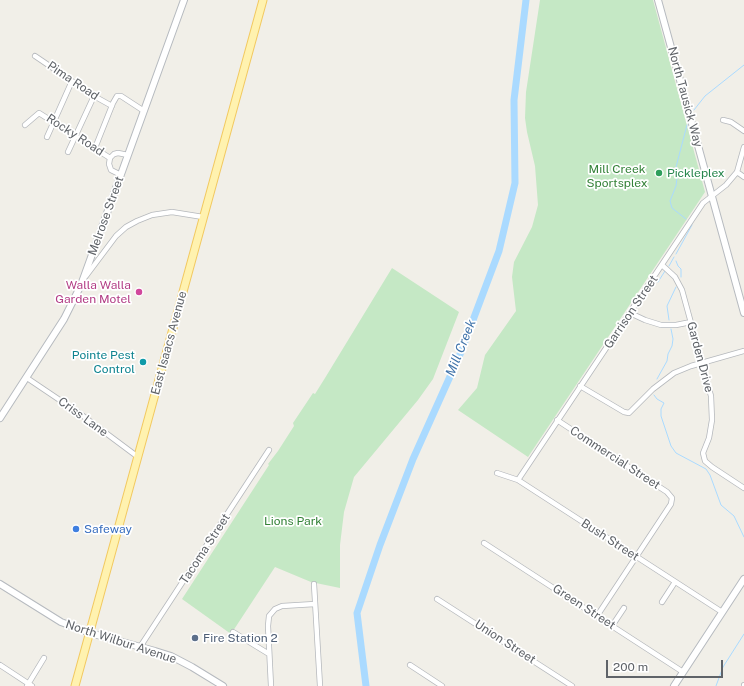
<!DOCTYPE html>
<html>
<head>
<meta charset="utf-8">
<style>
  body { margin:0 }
  #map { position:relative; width:744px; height:686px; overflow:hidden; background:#f1efe8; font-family:"Public Sans",sans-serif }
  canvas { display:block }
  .scale { position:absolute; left:606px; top:660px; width:117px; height:18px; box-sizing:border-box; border:2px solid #5f6368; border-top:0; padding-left:5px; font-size:12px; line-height:14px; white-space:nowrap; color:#5f6368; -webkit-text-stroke:3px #fff; paint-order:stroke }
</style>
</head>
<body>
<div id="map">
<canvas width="744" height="686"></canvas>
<div class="scale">200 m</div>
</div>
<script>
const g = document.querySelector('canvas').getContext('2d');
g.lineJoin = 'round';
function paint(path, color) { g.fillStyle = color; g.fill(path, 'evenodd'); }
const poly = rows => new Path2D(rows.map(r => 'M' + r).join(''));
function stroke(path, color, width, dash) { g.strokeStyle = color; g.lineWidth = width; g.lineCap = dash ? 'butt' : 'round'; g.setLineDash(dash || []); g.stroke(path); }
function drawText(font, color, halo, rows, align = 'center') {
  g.font = font + ' "Public Sans",sans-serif'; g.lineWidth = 3.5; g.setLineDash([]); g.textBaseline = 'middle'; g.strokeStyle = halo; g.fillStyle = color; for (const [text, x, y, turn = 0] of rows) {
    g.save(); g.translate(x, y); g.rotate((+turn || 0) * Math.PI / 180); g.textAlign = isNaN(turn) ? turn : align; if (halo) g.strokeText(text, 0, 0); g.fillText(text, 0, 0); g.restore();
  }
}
paint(poly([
  [540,0,653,0,705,192,528,457,458,410,477,388,485,355,516,311,512,277,514,262,532,227,538,205,535,166,527,132,525,118,526,92],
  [392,268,459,312,433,379,418,400,354,477,344,512,340,545,340,588,311,582,275,567,231,634,182,599,269,465,268,464,278,451,294,426,293,423,313,393,315,394,325,378]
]), '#c5e8c5');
stroke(poly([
  [694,110,705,96,744,65],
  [686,219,672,208,670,201,676,186,677,178,676,167,687,125],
  [676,254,692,225],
  [676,261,678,266,681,269,681,277],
  [669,266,674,257],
  [658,282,665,271],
  [669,320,667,306,676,287],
  [657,379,667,361,668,354,672,346,673,339,671,329],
  [654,395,657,399,664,403,661,409,661,416,671,446,676,453,706,469,710,475,721,505,734,516,744,537],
  [716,686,723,667,744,634]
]), '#aadaff', 1);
stroke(poly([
  [366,686,357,613,380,545,413,459,461,352,499,251,515,183,514,100,526,0]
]), '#aadaff', 7);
const street = poly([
  [35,56,94,96,112,106],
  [723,120,731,122,744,131],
  [25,125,39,113,110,158,109,164,111,170,121,175],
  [47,137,72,81],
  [95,148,113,103,117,96,121,96,144,111],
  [68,152,94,96],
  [110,158,114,154,118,153,128,155],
  [737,172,744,177],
  [662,265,675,277,682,290,711,396,712,420,709,438,703,453,705,461,712,467,744,488],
  [86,276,116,236,126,227,137,221,152,215,172,212,203,217],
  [630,313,645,320,661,325,676,325,691,322],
  [27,378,79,413,138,457],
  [580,386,624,412,629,413,653,389,674,373,691,366,744,351],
  [557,420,667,492,672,498,671,504,597,616],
  [497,473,518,480,722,612],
  [518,480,703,203,726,185,737,172,744,147],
  [484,543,683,672],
  [314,584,320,686],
  [437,599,572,686],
  [662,602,675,582],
  [612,626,624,608],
  [233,632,269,654],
  [140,647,269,450],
  [0,665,32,686],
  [410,665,442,686],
  [27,686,44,658],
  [271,686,268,626,269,616,275,609,282,606,315,604],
  [744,686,744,685]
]);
const secondary = poly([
  [658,0,744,313],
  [0,418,64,319,81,285,184,0],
  [0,584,61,622,90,633,155,651,171,656,192,667,223,686],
  [674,686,744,579]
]);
const primary = poly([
  [75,686,263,0]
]);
stroke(street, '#b5b8bc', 6);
stroke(secondary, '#b6babf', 8);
stroke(primary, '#f2c960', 9);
stroke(street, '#fff', 4.5);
stroke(secondary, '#fff', 6);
stroke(primary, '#fff2af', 7);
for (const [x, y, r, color] of [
  [659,173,4,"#2e9e5b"],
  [139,292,4,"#d1479c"],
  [143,362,4,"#0f9aa8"],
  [76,529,4,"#3f7fe0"],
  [195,638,4,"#5c6f8a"]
]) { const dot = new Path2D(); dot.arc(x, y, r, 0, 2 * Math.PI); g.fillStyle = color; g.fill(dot); stroke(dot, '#fff', 1.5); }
drawText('12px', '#5f6368', '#fff', [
  ["Pima Road",73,81,34],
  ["North Tausick Way",685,97,75],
  ["Rocky Road",75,135,33],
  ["Melrose Street",106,216,-70],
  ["Garrison Street",631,312,-56],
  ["East Isaacs Avenue",169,343,-75],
  ["Garden Drive",700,357,75],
  ["Criss Lane",83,417,36],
  ["Commercial Street",615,458,33],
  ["Bush Street",610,540,33],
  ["Tacoma Street",205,549,-57],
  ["Green Street",584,607,33],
  ["North Wilbur Avenue",121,642,18],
  ["Union Street",505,642,33]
]);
drawText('12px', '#348238', '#fff', [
  ["Mill Creek",617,169],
  ["Sportsplex",617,183],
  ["Lions Park",293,521]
]);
drawText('12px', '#27864d', '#fff', [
  ["Pickleplex",667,173]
], 'left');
drawText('12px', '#b23c85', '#fff', [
  ["Walla Walla",131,285],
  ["Garden Motel",131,299]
], 'right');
drawText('12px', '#0d838f', '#fff', [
  ["Pointe Pest",135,355],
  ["Control",135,369]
], 'right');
drawText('12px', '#366cbe', '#fff', [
  ["Safeway",84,529]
], 'left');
drawText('12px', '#4e5e75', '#fff', [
  ["Fire Station 2",203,638]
], 'left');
drawText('italic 13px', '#4174aa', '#fff', [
  ["Mill Creek",461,348,-68]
]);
</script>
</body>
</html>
